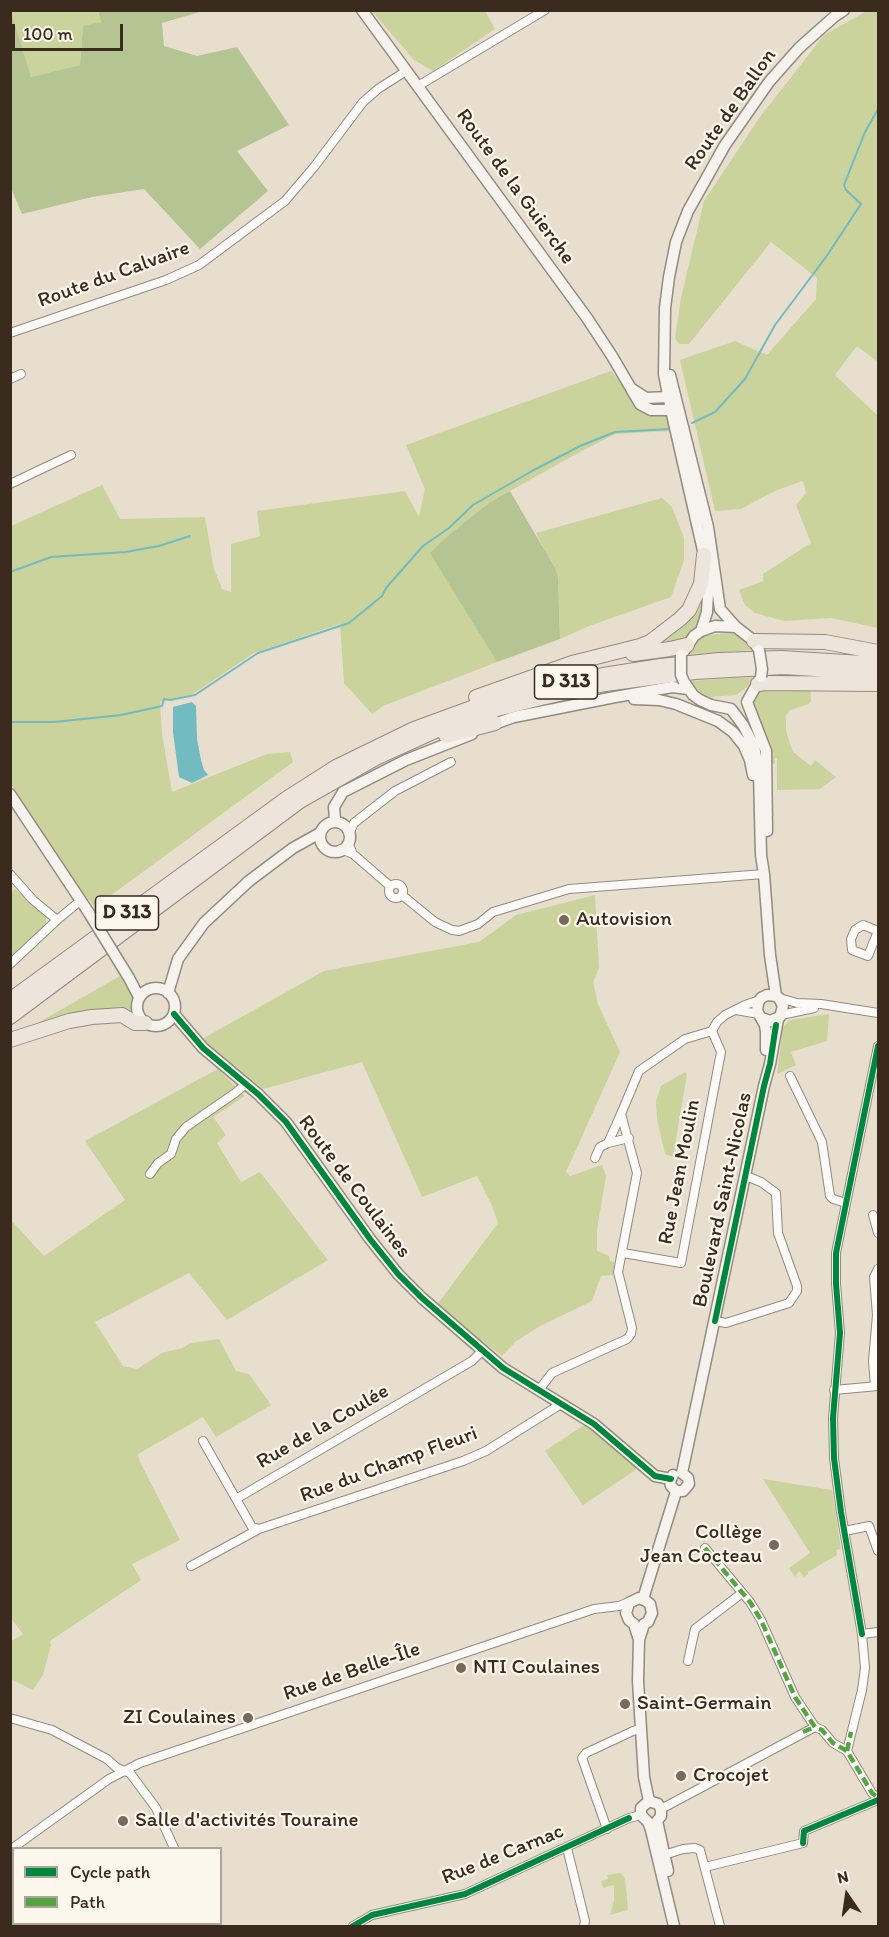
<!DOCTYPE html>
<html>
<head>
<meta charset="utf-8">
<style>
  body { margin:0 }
  #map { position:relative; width:889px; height:1937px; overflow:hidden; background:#e8dece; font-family:Itim,sans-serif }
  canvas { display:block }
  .frame { position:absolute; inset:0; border:12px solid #3b2a1e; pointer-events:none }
  .legend { position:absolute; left:12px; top:1847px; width:210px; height:78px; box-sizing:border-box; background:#fbf7ec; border:2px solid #aea59a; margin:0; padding:8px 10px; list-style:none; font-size:18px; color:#3b2a1e }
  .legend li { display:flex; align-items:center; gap:12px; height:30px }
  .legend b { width:30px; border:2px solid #aea59a }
  .north { position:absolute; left:817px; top:1865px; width:60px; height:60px; -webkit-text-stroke:4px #fbf7ec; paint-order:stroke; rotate:347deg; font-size:16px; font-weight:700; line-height:24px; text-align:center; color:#3b2a1e }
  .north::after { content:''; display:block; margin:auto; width:21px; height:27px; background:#3b2a1e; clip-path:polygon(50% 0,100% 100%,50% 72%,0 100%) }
  .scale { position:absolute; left:12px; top:24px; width:111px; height:27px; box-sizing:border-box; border:3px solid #3b2a1e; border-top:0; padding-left:8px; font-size:18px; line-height:21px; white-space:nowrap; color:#3b2a1e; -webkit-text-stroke:4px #fbf7ec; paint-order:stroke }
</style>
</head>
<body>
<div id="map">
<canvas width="889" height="1937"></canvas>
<div class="frame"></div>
<ul class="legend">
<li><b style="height:8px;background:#00873e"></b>Cycle path</li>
<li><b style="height:8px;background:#54a441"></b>Path</li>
</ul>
<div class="north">N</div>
<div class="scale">100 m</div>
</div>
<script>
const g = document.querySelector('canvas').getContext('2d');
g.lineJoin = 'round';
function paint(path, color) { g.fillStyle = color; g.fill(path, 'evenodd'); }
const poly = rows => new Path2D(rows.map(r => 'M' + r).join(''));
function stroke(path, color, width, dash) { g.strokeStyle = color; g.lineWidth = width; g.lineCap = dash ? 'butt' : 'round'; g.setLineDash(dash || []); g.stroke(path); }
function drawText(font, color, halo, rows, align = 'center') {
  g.font = font + ' Itim,sans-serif'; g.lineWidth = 4.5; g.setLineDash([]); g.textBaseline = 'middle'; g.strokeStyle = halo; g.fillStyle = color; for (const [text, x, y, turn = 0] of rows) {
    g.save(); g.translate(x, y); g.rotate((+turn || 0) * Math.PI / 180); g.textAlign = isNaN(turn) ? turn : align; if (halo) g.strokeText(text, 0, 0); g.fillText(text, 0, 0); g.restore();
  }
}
paint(poly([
  [10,11,98,11,101,22,83,27,80,65,31,77],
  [372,11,485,11,495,29,433,71,414,60],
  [867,11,878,11,878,362,857,346,835,375,878,416,878,628,831,618,784,621,755,613,745,605,739,590,763,581,763,574,811,543,796,505,806,493,803,481,777,490,741,509,715,511,680,360,735,341,767,355,816,299,817,278,771,242,689,344,679,344,675,338,681,298,704,201,760,117,824,35],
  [611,371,625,388,665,415,669,419,671,431,615,434,580,452,490,502,451,533,431,553,497,662,383,706,372,714,344,683,340,624,254,653,193,694,160,702,162,734,172,792,267,754,290,752,293,762,95,907,66,872,11,784,11,526,102,485,120,519,205,517,214,569,222,589,231,592,231,544,260,536,257,511,405,491,419,517,425,489,406,445],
  [662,498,672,507,684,538,684,560,671,597,589,626,560,639,558,578,536,533],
  [697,604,703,607,701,623,683,641,660,646,657,641],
  [732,633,744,639,752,650,688,655,694,645,704,635],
  [753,677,747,687,736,695,710,697,700,692,690,681],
  [758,684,810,684,811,701,809,704,790,710,786,716,786,730,790,744,793,752,811,766,815,760,836,777,820,789,777,790,777,758,775,758,775,764,767,762,750,694],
  [15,889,46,915,46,927,11,959,11,893],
  [595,895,599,968,593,982,598,1004,620,1052,566,1172,570,1176,602,1165,606,1176,597,1229,597,1251,609,1256,610,1261,614,1262,614,1275,601,1276,592,1301,540,1326,515,1342,502,1356,436,1306,498,1223,492,1206,477,1176,422,1197,362,1062,263,1089,202,1039,324,971,479,942,516,915],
  [120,976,135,1000,136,1016,128,1014,22,1032],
  [829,1014,827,1041,791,1052,796,1065,777,1074,783,1027,790,1020],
  [218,1069,245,1096,213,1117,226,1135,217,1143,241,1182,260,1172,328,1260,227,1320,189,1273,95,1322,123,1366,137,1369,162,1353,182,1348,191,1343,219,1339,236,1371,249,1374,271,1405,216,1437,203,1417,138,1454,140,1462,180,1540,132,1564,141,1580,50,1641,51,1645,43,1675,33,1690,10,1679,11,1641,23,1634,10,1617,10,1219,44,1256,125,1200,85,1141],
  [685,1072,687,1074,673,1157,665,1154,657,1119,656,1101,661,1086],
  [587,1423,599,1432,600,1436,621,1450,637,1469,583,1505,545,1451],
  [763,1479,832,1490,841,1549,836,1550,837,1555,808,1572,808,1574,804,1577,799,1571,795,1577,789,1568,810,1553],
  [620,1873,625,1878,628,1910,610,1915,614,1901,614,1887,613,1885,603,1888,601,1881,608,1879,607,1875]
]), '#c9d39b');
paint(poly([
  [98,11,203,11,162,23,164,46,197,56,237,47,289,125,237,151,268,191,200,249,144,189,92,197,22,214,11,188,11,12,31,77,80,65,83,26,101,22],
  [510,491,555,568,558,578,560,639,497,662,430,553,451,533,490,502]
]), '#b5c493');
paint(poly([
  [192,702,196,706,197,739,201,760,204,770,208,775,192,783,179,777,173,732,173,707]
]), '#71bbc1');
stroke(poly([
  [692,423,715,412,745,379,775,325,826,257,861,204,846,190,844,185,865,132,878,109],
  [10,572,51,557,125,552,159,546,190,536],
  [10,722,54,722,121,715,162,706,164,699,170,700,195,695,258,653,349,623,382,596,386,588,423,546,449,528,473,505,532,471,580,446,615,432,670,429]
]), '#71bbc1', 2);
const street = poly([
  [418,86,545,10],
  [10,333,166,280,199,265,285,201,314,167,363,102,378,89,406,71],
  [10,379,21,374],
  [10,484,71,455],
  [349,834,354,823,395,791,451,762],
  [348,843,353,854],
  [341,849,353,854,390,886],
  [10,874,33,900,57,920,80,901],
  '389 891a7 7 0 1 1 14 0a7 7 0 1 1-14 0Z',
  [402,895,435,922,452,930,459,931,478,924,493,912,569,889,764,874],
  [863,925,878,931,868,956,852,950,851,939,855,930,863,925],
  [10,964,57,920],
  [779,998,797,1003,821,1004,878,1013],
  [736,1010,759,1014],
  [781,1015,814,1008],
  [790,1076,822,1142,830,1196,833,1199,846,1203],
  [621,1114,608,1143,629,1138],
  [595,1158,600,1147,608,1143],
  [150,1174,158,1163,171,1154,176,1139,186,1127,235,1093,246,1084],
  [873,1215,878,1233],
  [623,1253,681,1263,721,1052,712,1031],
  [715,1321,726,1323,789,1303,797,1291,797,1286,778,1233,776,1193,761,1182,746,1176],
  [875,1386,873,1361,877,1315,874,1277,878,1269],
  [539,1390,552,1373,627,1339,631,1334,632,1328,618,1272,637,1173,621,1114,639,1071,685,1039,712,1031,717,1022,725,1015,745,1005,760,1000],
  [834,1390,878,1386],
  [203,1441,252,1527,259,1529,463,1461,486,1451,561,1404],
  [236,1499,472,1361,482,1351],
  [845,1531,869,1526,878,1551],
  [705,1548,750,1602,761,1620,795,1697,815,1727,822,1730,833,1743,847,1751,872,1793,878,1798],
  [191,1566,259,1529],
  [862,1634,878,1632],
  [688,1661,695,1629,742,1593],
  [10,1718,52,1730,107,1759,117,1768,130,1773,156,1808,174,1848],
  [847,1751,862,1690,865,1668,862,1634,841,1512,834,1458,833,1418,840,1333,836,1284,836,1253,878,1046],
  [661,1809,815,1727],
  [607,1829,582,1758,586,1753,633,1731,640,1729],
  [567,1848,585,1921,584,1926],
  [10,1850,109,1779,140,1763,594,1609,619,1606,631,1601],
  [664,1855,683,1849,695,1848,700,1850,720,1926],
  [10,1856,14,1859],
  [705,1867,803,1843,804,1831,878,1800],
  [63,1924,66,1926],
  [199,1924,200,1926],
  [353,1926,372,1915,465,1894,629,1818,641,1815]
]);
const secondary = poly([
  [362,10,587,318,612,356,640,404,651,410,671,410,677,403,668,397,646,398,632,389],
  [670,375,708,527,720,609,736,627],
  [701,631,707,612,708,592,704,555,671,410,664,374,665,308,669,277,676,242,688,211,725,145,769,82,799,48,835,16,844,10],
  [684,651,694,636,701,631,715,626,736,627,754,641,757,647],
  [761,677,747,702,766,751,767,831],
  [685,683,693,695,700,700,711,705,731,709,743,725,754,746,759,773,761,855,764,874,770,955,776,996],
  [634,699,659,700,676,704,718,721,733,732,744,746,750,760,753,775],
  [489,726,514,717,615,697,672,687,688,689],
  [10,794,89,913],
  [337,822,335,820,334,807,343,792,406,760,472,734],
  '320 837a15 15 0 1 1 30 0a15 15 0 1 1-30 0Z',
  [129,978,139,997],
  '137 1007a19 19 0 1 1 38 0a19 19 0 1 1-38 0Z',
  [168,993,178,959,204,923,249,881,293,848,320,833],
  [174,1014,203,1048,258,1094,286,1122,370,1239,398,1274,422,1298,503,1368,594,1424,655,1476,671,1479],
  [762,1018,770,1021,780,1017,783,1006,779,998,776,996,767,995,761,998,758,1003,757,1011,765,1025,766,1032,766,1050],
  [682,1473,764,1086,770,1064,778,1019],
  [676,1491,683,1491,689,1484,688,1478,682,1473],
  [643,1599,675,1495,676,1491,671,1486,670,1482,673,1475],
  [639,1640,634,1624,629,1620,626,1613,629,1603,639,1598,646,1601,650,1604,652,1613,648,1622,644,1624,639,1640,638,1681,644,1777,649,1801],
  [649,1801,641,1808,641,1815,648,1822,651,1830,674,1926],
  [649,1801,658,1804,661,1809,661,1816,657,1821],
  [657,1821,668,1871]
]);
const highway = poly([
  [754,641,825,642,878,652],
  [633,654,670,649,687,645],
  [758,684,766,683,878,684],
  [476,697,572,663,640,646,650,642,680,619,689,610,701,584,704,555],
  [446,736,495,723],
  [10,1000,286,799,336,767,414,729,493,700,539,688,603,675,661,666,719,660,781,658,878,664],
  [10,1017,300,801,376,758,442,728,497,709,541,698,605,684,695,672,783,667,878,673],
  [10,1040,69,1021,92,1017,122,1015,135,1023,145,1023]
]);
stroke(street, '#938a80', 10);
stroke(secondary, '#938a80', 13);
stroke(highway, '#938a80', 16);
stroke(street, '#fcfaf8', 8);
stroke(secondary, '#f6f2ed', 10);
stroke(highway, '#ede5dc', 14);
const secondaryBridge = poly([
  [759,650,762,669,761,677],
  [681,655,681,675,684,682],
  [89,913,129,978]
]);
stroke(secondaryBridge, '#938a80', 13, []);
stroke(secondaryBridge, '#f6f2ed', 10);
stroke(poly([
  [705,1548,750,1602,761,1620,795,1697,815,1727,822,1730,833,1743,847,1751,872,1793,878,1798],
  [803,1732,815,1727],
  [847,1751,851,1732]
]), '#54a441', 4.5, [9, 4.5]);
stroke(poly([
  [174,1014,203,1048,258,1094,286,1122,370,1239,398,1274,422,1298,503,1368,594,1424,655,1476,671,1479],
  [715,1321,764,1086,770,1064,776,1025],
  [862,1634,841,1512,834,1458,833,1418,840,1333,836,1284,836,1253,878,1046],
  [803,1843,804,1831,878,1800],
  [353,1926,372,1915,465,1894,629,1818]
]), '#00873e', 6);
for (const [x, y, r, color] of [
  [564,920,6,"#78695c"],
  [774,1545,6,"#78695c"],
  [461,1668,6,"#78695c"],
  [625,1704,6,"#78695c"],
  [248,1718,6,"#78695c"],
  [681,1776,6,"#78695c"],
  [123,1821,6,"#78695c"]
]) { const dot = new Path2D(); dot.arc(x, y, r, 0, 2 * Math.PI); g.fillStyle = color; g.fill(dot); stroke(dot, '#fbf7ec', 2); }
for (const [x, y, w] of [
  [566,682,63],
  [127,913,63]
]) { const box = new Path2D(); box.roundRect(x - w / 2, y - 17, w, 34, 4.5); g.fillStyle = '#fbf7ec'; g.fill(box); stroke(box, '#3b2a1e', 1.5); }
drawText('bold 20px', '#3b2a1e', null, [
  ["D 313",566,682],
  ["D 313",127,913]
]);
drawText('21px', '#3b2a1e', '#fbf7ec', [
  ["Route de Ballon",731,110,-55],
  ["Route de la Guierche",515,187,54],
  ["Route du Calvaire",114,275,-20],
  ["Rue Jean Moulin",680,1172,-79],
  ["Route de Coulaines",354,1187,53],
  ["Boulevard Saint-Nicolas",723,1200,-78],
  ["Rue de la Coulée",323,1427,-30],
  ["Rue du Champ Fleuri",389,1465,-20],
  ["Rue de Belle-Île",352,1672,-19],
  ["Rue de Carnac",503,1855,-22]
]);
drawText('21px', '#3b2a1e', '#fbf7ec', [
  ["Autovision",576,920],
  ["Collège",762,1533,"right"],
  ["Jean Cocteau",762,1557,"right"],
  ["NTI Coulaines",473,1668],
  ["Saint-Germain",637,1704],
  ["ZI Coulaines",236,1718,"right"],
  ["Crocojet",693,1776],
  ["Salle d'activités Touraine",135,1821]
], 'left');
</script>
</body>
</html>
